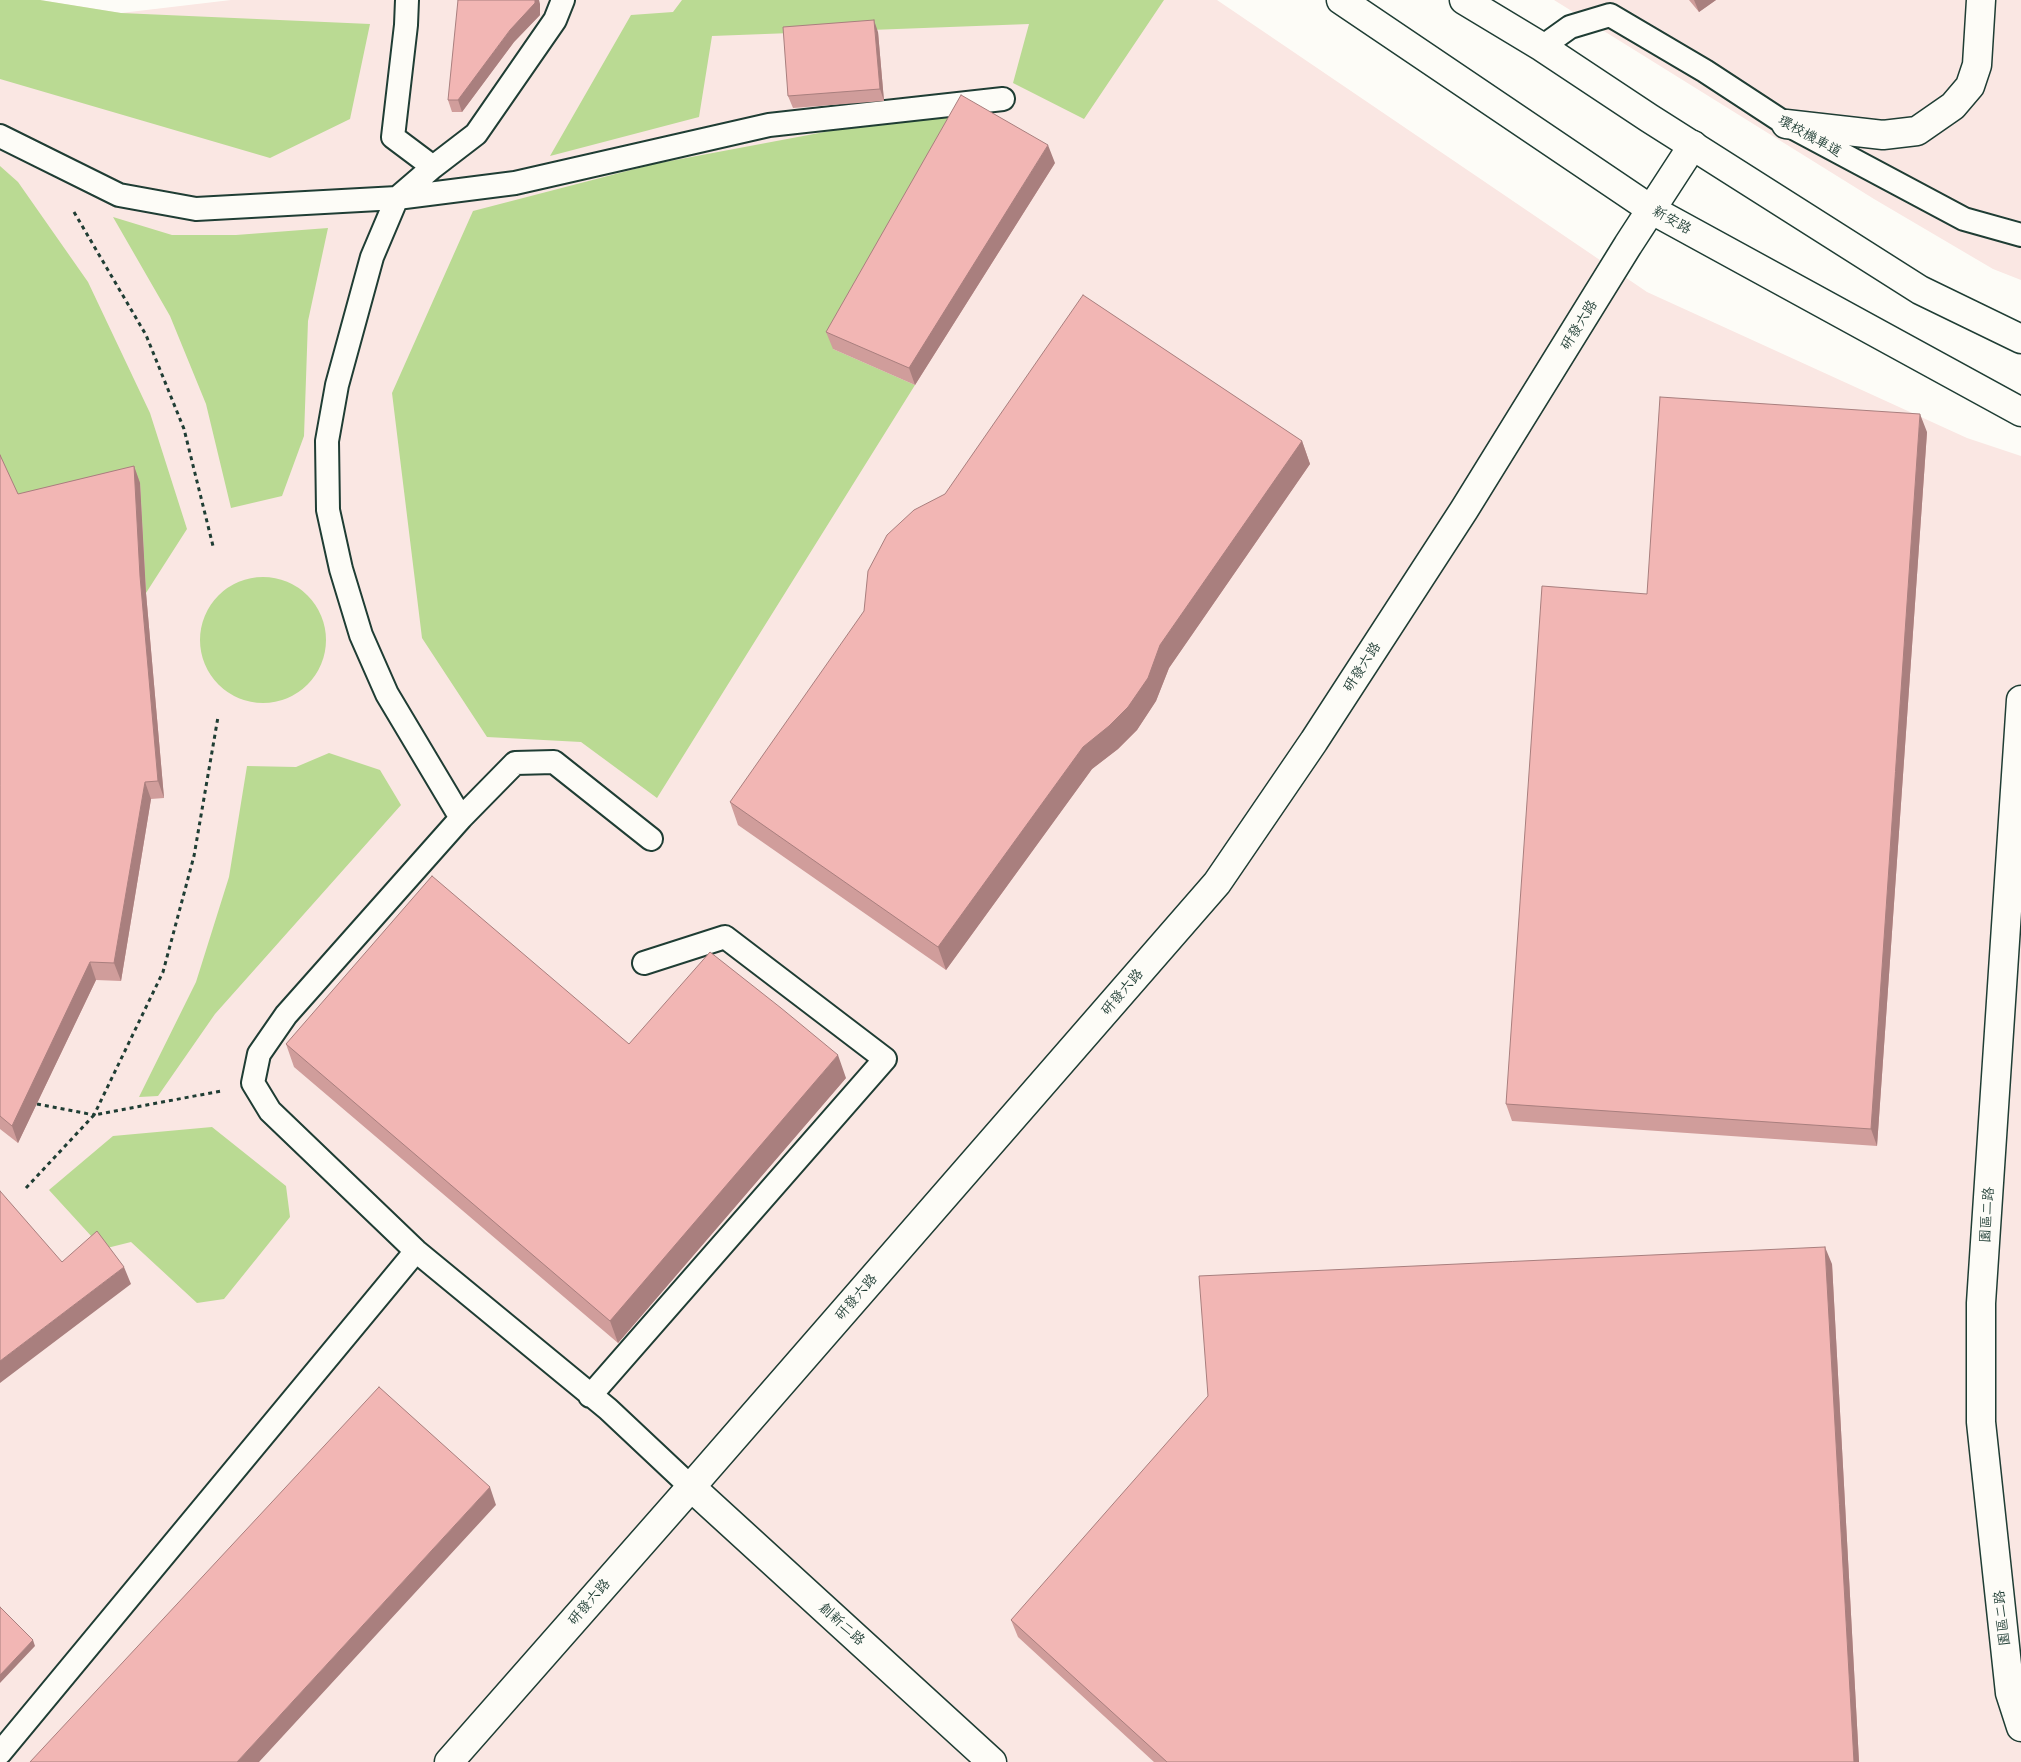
<!DOCTYPE html>
<html>
<head>
<meta charset="utf-8">
<style>
  body { margin:0 }
  canvas { display:block; background:#fdfcf7 }
</style>
</head>
<body>
<canvas width="2021" height="1762"></canvas>
<script>
const g = document.querySelector('canvas').getContext('2d');
g.lineJoin = 'round';
function paint(path, color) { g.fillStyle = color; g.fill(path, 'evenodd'); }
const poly = rows => new Path2D(rows.map(r => 'M' + r).join(''));
function stroke(path, color, width, dash) { g.strokeStyle = color; g.lineWidth = width; g.lineCap = dash ? 'butt' : 'round'; g.setLineDash(dash || []); g.stroke(path); }
function drawText(font, color, halo, rows, align = 'center') {
  g.font = font + ' Mali,"LXGW WenKai TC",sans-serif'; g.lineWidth = 4; g.setLineDash([]); g.textBaseline = 'middle'; g.strokeStyle = halo; g.fillStyle = color; for (const [text, x, y, turn = 0] of rows) {
    g.save(); g.translate(x, y); g.rotate((+turn || 0) * Math.PI / 180); g.textAlign = isNaN(turn) ? turn : align; if (halo) g.strokeText(text, 0, 0); g.fillText(text, 0, 0); g.restore();
  }
}
paint(poly([
  [0,0,40,0,121,13,231,0,1217,0,1647,292,1967,438,2021,456,2021,1762,0,1762],
  [1554,0,2021,0,2021,280,1993,269,1874,199]
]), '#fae7e3');
paint(poly([
  [0,0,40,0,121,13,370,24,350,119,270,158,0,79],
  [682,0,1164,0,1084,119,1013,83,1029,24,712,36,699,117,550,156,631,15,673,12],
  [968,112,833,349,915,385,657,798,581,742,487,737,422,638,392,393,473,211,654,164,867,124],
  [0,166,18,182,88,282,150,413,187,529,146,593,140,483,24,511,0,458],
  [113,217,172,235,236,235,328,228,308,321,304,436,282,496,231,508,206,404,170,316],
  '200 640a63 63 0 1 1 126 0a63 63 0 1 1-126 0Z',
  [329,753,380,770,401,805,215,1014,158,1096,139,1097,196,982,229,877,247,766,296,767],
  [212,1127,286,1186,290,1217,224,1299,197,1303,131,1242,103,1249,49,1190,113,1136]
]), '#bada93');
const service = poly([
  [407,0,406,25,393,137,433,167],
  [563,0,555,20,476,134,433,167,397,198,372,257,337,385,327,441,328,510,341,569,361,635,387,694,461,818,286,1015,259,1054,253,1083,270,1111,416,1251,608,1409,691,1487],
  [1542,47,1570,27,1610,15,1705,71,1786,124,1964,219,2021,235],
  [0,136,119,195,196,209,397,198,515,183,769,125,1003,99],
  [461,818,515,763,554,762,651,839],
  [590,1396,885,1059,725,937,644,963],
  [0,1753,416,1251]
]);
const minor = poly([
  [1786,124,1883,135,1917,131,1953,106,1970,86,1977,65,1981,0],
  [691,1487,992,1762],
  [449,1762,691,1487,1217,883,1314,741,1464,510,1628,245,1693,145]
]);
const tertiary = poly([
  [1341,0,1652,210,2021,412],
  [1464,0,1542,47,1649,118,1920,290,2021,339],
  [2021,700,1981,1303,1981,1422,2010,1693,2021,1727]
]);
stroke(service, '#1f3d34', 26);
stroke(minor, '#1f3d34', 31);
stroke(tertiary, '#1f3d34', 31);
stroke(poly([
  [74,212,146,335,184,429,213,546],
  [37,1104,94,1115,163,972,194,856,218,717],
  [26,1188,94,1115,221,1091]
]), '#1f3d34', 3, [4, 4]);
stroke(service, '#fdfcf7', 22);
stroke(minor, '#fdfcf7', 28);
stroke(tertiary, '#fdfcf7', 28);
paint(poly([
  [1689,0,1716,0,1699,12],
  [540,4,540,15,514,42,462,112,452,112,448,100],
  [878,32,884,101,793,108,788,96],
  [1055,163,915,385,833,349,826,332],
  [1927,432,1877,1146,1512,1121,1506,1104,1647,594],
  [1302,441,1310,464,1169,668,1156,701,1137,730,1118,749,1092,769,946,970,738,825,730,802],
  [0,455,18,494,134,466,140,483,146,593,164,798,151,799,121,981,96,980,18,1143,0,1129],
  [286,1044,629,1044,846,1078,618,1343,294,1067],
  [1832,1264,1859,1762,1154,1762,1018,1637,1011,1620]
]), '#d09d9b');
paint(poly([
  [535,0,539,0,540,4,540,15,514,42,462,112,458,100,510,30],
  [1694,0,1716,0,1699,12],
  [874,20,878,32,884,101,880,89],
  [1048,145,1055,163,915,385,909,368],
  [1920,414,1927,432,1877,1146,1871,1129],
  [1302,441,1310,464,1169,668,1156,701,1137,730,1118,749,1092,769,946,970,938,947,1083,747,1160,645],
  [134,466,140,483,146,593,164,798,158,781,140,576],
  [145,782,151,799,121,981,114,963],
  [90,962,96,980,18,1143,12,1126],
  [838,1055,846,1078,618,1343,610,1321],
  [1825,1247,1832,1264,1859,1762,1854,1762],
  [124,1267,131,1284,0,1383,0,1361],
  [490,1487,496,1505,259,1762,237,1762],
  [33,1640,35,1646,0,1683,0,1675]
]), '#a97f7e');
const building = poly([
  [458,0,535,0,535,3,510,30,458,100,448,100,458,0],
  [874,20,880,89,788,96,783,27,874,20],
  [961,95,1048,145,909,368,826,332,961,95],
  [1083,295,1302,441,1160,645,1148,678,1128,707,1109,726,1083,747,938,947,730,802,864,611,868,571,887,535,914,510,945,494,1083,295],
  [1660,397,1920,414,1871,1129,1506,1104,1542,586,1647,594,1660,397],
  [0,455,18,494,134,466,140,576,158,781,145,782,114,963,90,962,12,1126,0,1116,0,455],
  [432,876,629,1044,710,952,781,1008,838,1055,610,1321,286,1044,432,876],
  [0,1191,62,1262,97,1231,124,1267,0,1361,0,1191],
  [1825,1247,1854,1762,1167,1762,1011,1620,1208,1396,1199,1276,1825,1247],
  [379,1387,490,1487,237,1762,30,1762,379,1387],
  [0,1607,33,1640,0,1675,0,1607]
]);
paint(building, '#f2b6b4');
stroke(building, '#a97f7e', 1);
drawText('14px', '#1f3d34', '#fdfcf7', [
  ["環校機車道",1810,136,29],
  ["新安路",1672,220,29],
  ["研發六路",1579,325,-58],
  ["研發六路",1362,667,-57],
  ["研發六路",1122,992,-49],
  ["園區二路",1987,1215,-86],
  ["研發六路",856,1297,-49],
  ["研發六路",589,1602,-49],
  ["園區二路",2002,1618,-96],
  ["創新二路",842,1624,42]
]);
</script>
</body>
</html>
